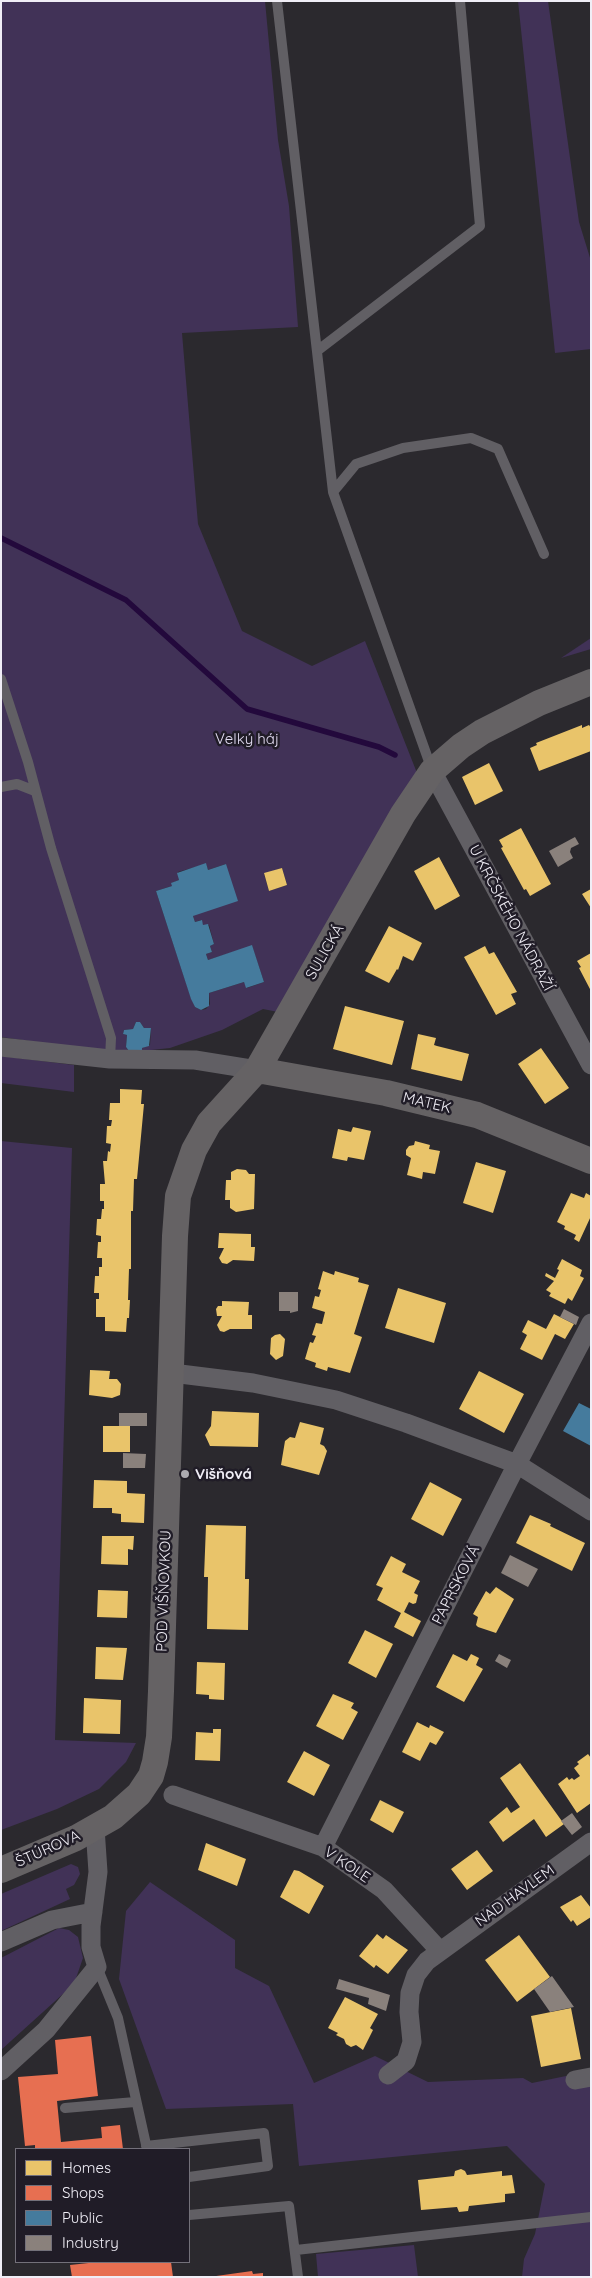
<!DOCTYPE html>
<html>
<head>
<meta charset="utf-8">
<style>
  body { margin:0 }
  #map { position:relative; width:592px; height:2278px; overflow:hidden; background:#2b292e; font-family:Quicksand,sans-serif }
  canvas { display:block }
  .frame { position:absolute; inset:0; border:2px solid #f0eef6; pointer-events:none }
  .legend { position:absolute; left:15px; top:2148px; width:175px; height:115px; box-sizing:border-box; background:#201c27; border:1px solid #73707a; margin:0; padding:6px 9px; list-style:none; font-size:15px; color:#f0eef6 }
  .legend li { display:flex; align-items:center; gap:10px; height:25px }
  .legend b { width:25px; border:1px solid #73707a }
</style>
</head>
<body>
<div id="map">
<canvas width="592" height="2278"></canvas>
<div class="frame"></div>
<ul class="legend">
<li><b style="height:14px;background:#e9c46a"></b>Homes</li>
<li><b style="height:14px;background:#e76f51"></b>Shops</li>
<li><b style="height:14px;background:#457b9d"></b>Public</li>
<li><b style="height:14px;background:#8a817c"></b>Industry</li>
</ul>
</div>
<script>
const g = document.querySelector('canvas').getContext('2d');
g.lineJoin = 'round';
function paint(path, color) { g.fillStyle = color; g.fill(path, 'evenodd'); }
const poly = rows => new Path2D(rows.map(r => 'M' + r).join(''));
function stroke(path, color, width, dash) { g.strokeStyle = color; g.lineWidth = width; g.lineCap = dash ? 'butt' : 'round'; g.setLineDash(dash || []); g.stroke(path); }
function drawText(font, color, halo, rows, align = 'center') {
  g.font = font + ' Quicksand,sans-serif'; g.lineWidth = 5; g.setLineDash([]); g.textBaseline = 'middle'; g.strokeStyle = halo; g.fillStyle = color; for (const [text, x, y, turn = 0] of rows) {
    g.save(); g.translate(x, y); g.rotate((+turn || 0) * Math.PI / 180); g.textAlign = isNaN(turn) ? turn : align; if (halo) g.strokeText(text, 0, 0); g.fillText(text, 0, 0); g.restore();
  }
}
paint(poly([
  [1,1,265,1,278,140,289,206,298,327,182,333,198,524,242,631,312,666,365,641,417,773,278,1012,263,1009,222,1030,170,1048,142,1051,142,1048,150,1045,151,1028,144,1028,140,1022,136,1022,133,1029,124,1030,123,1034,127,1035,126,1047,129,1051,100,1051,1,1037],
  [206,864,208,870,226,864,193,916,195,922,201,920,203,925,209,925,214,944,210,946,212,952,206,954,208,960,252,946,264,982,247,988,244,982,209,993,210,1004,206,1009,201,1010,195,1007,191,998,156,891,172,886,172,883,179,880,178,872],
  [282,868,287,885,269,891,264,874],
  [518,1,548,1,579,222,591,261,591,349,555,353],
  [591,638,591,649,561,658],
  [1,1056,74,1065,74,1092,1,1083],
  [1,1141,72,1148,55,1740,136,1743,126,1762,99,1789,57,1809,1,1830],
  [71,1864,78,1867,80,1874,74,1885,66,1889,70,1899,1,1931,1,1894],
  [150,1882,235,1940,235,1968,269,1986,314,2083,375,2056,428,2082,523,2078,532,2083,566,2076,591,2076,591,2277,522,2277,524,2259,535,2234,545,2184,507,2146,299,2166,293,2104,166,2109,119,1979,126,1911],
  [59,1928,69,1930,78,1937,83,1958,74,1984,1,2050,1,1958],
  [414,2245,418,2277,318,2277,316,2254]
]), '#413257');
paint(poly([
  [582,725,582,728,589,725,591,728,591,751,539,771,530,748,537,745,536,743],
  [489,763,503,791,475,805,462,777],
  [521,828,551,884,530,896,526,889,524,890,501,848,503,847,499,840],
  [439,857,460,896,435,910,414,871],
  [282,868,287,885,269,891,264,873],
  [591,889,591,908,582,894],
  [389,926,422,943,413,961,403,956,398,970,397,969,389,983,365,971],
  [485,946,489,954,494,952,517,992,511,994,516,1004,496,1015,464,957],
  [591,953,591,991,579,968,581,967,577,961],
  [345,1006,404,1021,392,1065,333,1049],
  [418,1034,436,1038,434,1045,437,1046,469,1054,462,1081,411,1069],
  [541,1048,569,1088,545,1104,518,1064],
  [120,1089,142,1090,141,1104,144,1104,137,1179,134,1179,133,1211,131,1211,131,1269,129,1269,128,1300,130,1300,129,1318,127,1318,126,1332,105,1331,105,1317,96,1317,96,1299,99,1299,99,1293,94,1293,95,1276,99,1276,99,1267,102,1267,102,1258,97,1258,98,1242,101,1242,101,1236,96,1235,97,1219,101,1219,102,1209,104,1209,104,1201,100,1201,100,1184,105,1184,103,1161,107,1161,108,1151,110,1152,111,1144,106,1143,107,1126,111,1126,112,1120,109,1120,110,1103,120,1103],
  [353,1127,371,1131,364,1160,348,1157,347,1161,332,1158,338,1129,351,1132],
  [415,1141,430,1145,429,1149,440,1151,435,1174,423,1172,422,1179,407,1175,411,1158,406,1155,406,1150,409,1146,414,1145],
  [476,1162,506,1171,493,1213,463,1203],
  [237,1169,246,1170,249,1174,255,1174,254,1209,236,1212,230,1208,230,1200,225,1200,226,1180,231,1180,231,1172],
  [571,1193,584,1198,586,1193,591,1196,591,1216,579,1242,574,1239,576,1235,564,1229,565,1226,557,1222],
  [219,1233,251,1234,251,1247,255,1247,254,1261,233,1260,227,1264,222,1263,219,1258,224,1248,218,1248],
  [562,1259,582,1270,580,1276,584,1278,572,1301,568,1298,565,1304,549,1296,551,1293,546,1290,554,1281,545,1276,546,1273,555,1278,559,1270,557,1269],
  [323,1271,334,1275,335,1271,359,1278,358,1282,369,1285,354,1334,362,1337,350,1373,328,1367,327,1371,315,1367,316,1363,305,1359,310,1342,313,1343,316,1336,312,1335,316,1323,322,1324,325,1312,312,1308,315,1296,319,1297,321,1290,318,1289],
  [398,1288,446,1303,434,1343,385,1328],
  [222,1301,249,1302,248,1315,252,1315,252,1329,230,1329,224,1332,220,1331,217,1325,222,1316,217,1316,216,1309,218,1306,222,1306],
  [554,1314,574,1324,565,1339,555,1334,542,1360,520,1349,527,1335,522,1332,528,1320,546,1329],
  [280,1334,285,1339,283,1356,276,1360,270,1354,271,1338,275,1335],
  [90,1370,110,1371,109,1379,117,1379,121,1384,120,1395,112,1398,89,1395],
  [479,1371,524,1394,504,1433,459,1409],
  [212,1411,259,1413,258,1447,210,1446,205,1435,211,1426],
  [300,1422,324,1428,320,1444,324,1446,327,1451,319,1475,281,1465,285,1441,290,1437,295,1438],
  [103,1426,130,1426,130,1452,103,1452],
  [94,1480,127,1481,127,1493,145,1494,144,1523,121,1522,121,1514,112,1513,112,1508,93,1508],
  [430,1482,462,1499,443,1536,411,1519],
  [530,1515,551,1524,550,1526,585,1543,572,1571,516,1543],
  [206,1525,246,1526,245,1579,249,1579,248,1630,207,1629,208,1577,204,1577],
  [102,1536,134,1536,133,1550,128,1549,128,1565,101,1564],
  [391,1556,406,1564,402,1572,420,1581,414,1593,418,1595,416,1603,413,1604,409,1602,404,1612,421,1621,413,1637,394,1627,401,1613,377,1600,383,1588,376,1585],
  [496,1587,514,1599,496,1633,478,1627,476,1625,478,1617,473,1614,486,1591,490,1594],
  [98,1590,128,1591,127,1618,97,1617],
  [365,1630,393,1644,376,1678,348,1663],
  [96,1647,127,1648,123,1680,95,1679],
  [453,1654,467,1661,471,1654,479,1658,476,1665,483,1669,464,1702,436,1687],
  [197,1662,225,1663,224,1700,209,1699,209,1695,196,1694],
  [333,1694,354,1703,351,1708,358,1712,343,1740,316,1726],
  [84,1698,121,1700,120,1734,83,1733],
  [417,1722,429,1728,430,1725,444,1732,436,1745,430,1742,420,1761,402,1752],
  [213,1729,221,1729,220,1761,195,1760,196,1732,213,1733],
  [304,1751,330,1765,314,1796,287,1782],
  [588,1754,591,1758,591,1803,577,1813,558,1784,567,1777,569,1780,572,1778,574,1780,580,1776,574,1768,579,1764,577,1762],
  [520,1763,564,1824,546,1837,534,1819,503,1842,489,1822,507,1807,511,1813,520,1807,500,1778],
  [380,1800,404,1812,393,1833,370,1820],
  [206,1843,246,1859,237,1886,198,1870],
  [477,1850,493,1871,467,1890,451,1869],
  [294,1870,299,1871,324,1886,309,1914,280,1897],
  [581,1895,591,1908,591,1917,577,1926,573,1920,571,1922,560,1907],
  [377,1934,383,1939,386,1935,408,1950,388,1974,376,1965,374,1968,359,1956],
  [519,1935,550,1977,517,2002,485,1960],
  [345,1997,378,2014,370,2028,373,2030,363,2050,356,2045,351,2047,346,2044,344,2039,336,2035,338,2033,328,2028],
  [571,2008,581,2059,541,2067,531,2016],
  [461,2169,465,2171,467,2175,502,2171,502,2176,512,2175,515,2193,505,2194,505,2202,469,2206,468,2211,459,2212,457,2207,421,2210,418,2180,454,2176,455,2171]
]), '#e9c46a');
paint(poly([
  [91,2036,98,2096,57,2101,61,2142,102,2138,101,2127,120,2125,123,2149,35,2149,35,2145,25,2146,18,2077,58,2074,55,2040],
  [98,2262,171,2262,173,2277,72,2277,70,2265],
  [252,2271,253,2274,263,2273,263,2277,209,2277]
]), '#e76f51');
paint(poly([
  [206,863,208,870,226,864,238,901,193,916,195,922,202,920,203,925,208,924,214,944,210,946,212,952,206,954,208,960,252,945,264,982,246,988,244,982,209,993,209,1006,201,1010,195,1007,191,999,156,891,172,886,171,883,179,880,177,873],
  [136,1022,140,1022,144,1028,151,1028,149,1046,142,1048,142,1051,129,1051,126,1047,127,1035,123,1034,124,1030,133,1029],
  [579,1403,591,1409,591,1446,563,1431]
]), '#457b9d');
paint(poly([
  [575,837,579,844,571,848,570,852,573,858,558,867,549,851],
  [279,1292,298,1292,298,1311,290,1313,290,1311,279,1311],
  [564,1309,579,1317,576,1325,560,1317],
  [119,1413,147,1413,147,1426,119,1426],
  [123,1453,146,1454,145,1468,123,1468],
  [510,1555,538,1569,528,1587,501,1573],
  [499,1654,511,1660,507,1668,495,1661],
  [572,1813,582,1827,572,1835,561,1821],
  [552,1976,574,2007,550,2012,534,1989],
  [339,1979,390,1995,386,2011,368,2004,369,1998,336,1989]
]), '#8a817c');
stroke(poly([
  [1,538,126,600,247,709,379,747,395,755]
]), '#23093c', 5.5);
stroke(poly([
  [277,1,333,492,432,770],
  [317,351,480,226,460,1],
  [333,492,356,464,403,448,471,438,498,449,544,554],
  [1,679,28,762,51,848,111,1038,110,1059],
  [1,787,17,784,35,791],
  [97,1967,118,2018,147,2149],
  [65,2108,135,2102],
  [146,2146,264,2133,268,2166,189,2177],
  [189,2215,289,2206,298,2277],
  [296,2250,591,2217]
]), '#615f64', 10);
stroke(poly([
  [432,771,591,1065],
  [1,1047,110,1059,195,1060,257,1070],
  [172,1373,253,1383,336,1400,406,1423,517,1464,591,1511],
  [173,1795,323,1847,384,1890,440,1951],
  [323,1847,517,1464,591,1323],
  [1,1942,52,1920,93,1912],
  [1,2071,46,2030,97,1967,91,1947,91,1926,98,1872,95,1828],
  [388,2075,406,2061,412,2042,409,2012,410,1993,416,1975,427,1961,591,1842],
  [575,2080,591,2077]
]), '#615f64', 19);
stroke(poly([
  [257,1070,386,1093,477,1115,591,1161],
  [1,1870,76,1838,113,1817,139,1794,151,1776,155,1762,159,1737,161,1691,175,1236,178,1196,194,1150,209,1123,257,1070,403,814,432,771,461,746,482,732,539,703,591,682]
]), '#656264', 26);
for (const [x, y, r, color] of [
  [185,1474,5,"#aba9b0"]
]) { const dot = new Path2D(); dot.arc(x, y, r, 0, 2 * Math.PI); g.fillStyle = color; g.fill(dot); stroke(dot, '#201c27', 2); }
drawText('15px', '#e3dcf2', '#201c27', [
  ["Velký háj",247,739]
]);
drawText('15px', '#f0eef6', '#201c27', [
  ["U KRČSKÉHO NÁDRAŽÍ",511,918,62],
  ["SULICKÁ",325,952,-60],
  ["MATEK",427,1103,13],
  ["PAPRSKOVÁ",456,1585,-63],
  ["POD VIŠŇOVKOU",164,1591,-88],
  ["ŠTÚROVA",48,1849,-24],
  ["V KOLE",347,1865,34],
  ["NAD HAVLEM",515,1896,-36]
]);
drawText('bold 15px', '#f0eef6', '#201c27', [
  ["Višňová",195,1474]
], 'left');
</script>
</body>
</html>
